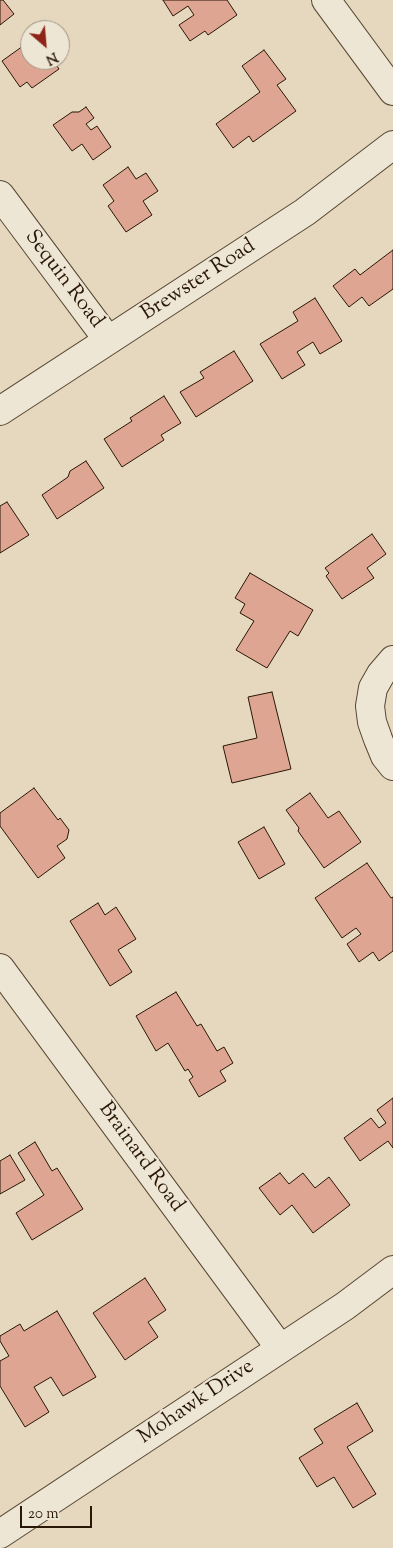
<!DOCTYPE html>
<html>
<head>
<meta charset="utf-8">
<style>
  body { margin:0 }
  #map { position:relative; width:393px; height:1548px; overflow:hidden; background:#e5d8be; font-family:"Sorts Mill Goudy",serif }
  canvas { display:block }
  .north { position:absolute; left:20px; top:20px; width:50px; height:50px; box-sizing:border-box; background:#eee6d5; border:1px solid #9f9381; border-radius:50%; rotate:153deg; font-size:14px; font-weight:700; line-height:20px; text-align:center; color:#281704 }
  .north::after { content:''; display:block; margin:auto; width:18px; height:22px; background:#8f2418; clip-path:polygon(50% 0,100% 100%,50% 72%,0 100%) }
  .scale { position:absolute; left:20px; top:1506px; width:72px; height:22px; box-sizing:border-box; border:2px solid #281704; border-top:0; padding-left:6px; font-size:15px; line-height:18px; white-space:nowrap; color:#281704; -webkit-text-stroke:4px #eee6d5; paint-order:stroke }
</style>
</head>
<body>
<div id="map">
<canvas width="393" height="1548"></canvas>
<div class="north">N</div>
<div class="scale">20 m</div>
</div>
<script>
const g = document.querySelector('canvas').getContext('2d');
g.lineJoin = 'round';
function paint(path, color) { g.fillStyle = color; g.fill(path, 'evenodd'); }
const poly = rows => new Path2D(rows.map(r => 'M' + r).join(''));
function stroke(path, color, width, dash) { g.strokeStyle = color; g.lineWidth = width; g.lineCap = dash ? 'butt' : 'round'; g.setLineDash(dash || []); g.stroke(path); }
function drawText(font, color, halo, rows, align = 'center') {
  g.font = font + ' "Sorts Mill Goudy",serif'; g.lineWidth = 4.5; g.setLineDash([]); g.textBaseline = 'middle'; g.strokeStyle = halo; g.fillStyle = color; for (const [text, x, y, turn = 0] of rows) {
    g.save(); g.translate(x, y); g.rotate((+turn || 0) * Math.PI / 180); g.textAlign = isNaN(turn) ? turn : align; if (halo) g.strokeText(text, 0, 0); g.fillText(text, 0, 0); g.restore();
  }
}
const building = poly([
  [0,0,3,0,14,14,0,25,0,0],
  [163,0,227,0,237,15,208,35,205,31,190,41,179,25,194,15,188,6,173,16,163,0],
  [30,41,30,60,53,60,59,69,32,88,27,82,20,87,2,61,30,41],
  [264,50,286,79,277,85,296,111,253,142,249,136,233,148,216,124,260,92,242,66,264,50],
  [86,107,94,118,86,124,91,130,97,126,111,147,93,160,82,144,72,151,53,125,72,112,79,112,86,107],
  [128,167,136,179,146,173,158,191,143,201,152,215,126,232,108,206,114,201,103,185,128,167],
  [393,250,393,289,369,306,362,297,349,307,333,286,355,269,360,275,393,250],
  [315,298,342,341,320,354,313,342,297,352,305,365,282,379,260,344,298,321,293,312,315,298],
  [234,351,253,381,196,417,180,392,204,378,200,372,234,351],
  [164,396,181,423,161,435,164,440,122,467,104,439,132,421,130,418,164,396],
  [86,461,104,488,57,519,42,495,68,477,70,471,86,461],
  [7,502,29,535,0,553,0,506,7,502],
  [372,534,386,554,367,568,374,578,342,599,326,576,329,573,325,568,372,534],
  [250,573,313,610,298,636,290,631,267,668,236,650,254,621,240,613,245,604,235,598,250,573],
  [272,692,291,769,232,783,223,746,257,738,248,697,272,692],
  [34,788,58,820,60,818,69,830,67,839,57,846,65,858,38,878,0,826,0,813,34,788],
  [310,793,328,818,339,811,361,842,324,868,298,831,299,828,286,810,310,793],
  [264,827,285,864,259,879,238,842,264,827],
  [367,863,391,898,393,897,393,951,379,961,373,952,359,962,347,944,361,934,356,928,342,938,315,898,367,863],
  [98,903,105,915,116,907,136,939,118,950,132,972,110,986,70,921,98,903],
  [176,992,197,1026,201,1024,217,1051,224,1047,233,1063,220,1071,226,1081,199,1097,189,1080,193,1077,188,1069,185,1071,168,1043,156,1051,136,1016,176,992],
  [393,1098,393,1148,388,1141,360,1161,344,1138,371,1118,379,1128,386,1123,377,1110,393,1098],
  [35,1142,52,1171,57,1168,83,1209,32,1240,16,1213,44,1195,18,1153,35,1142],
  [10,1155,25,1180,0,1194,0,1161,10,1155],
  [280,1173,289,1184,303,1173,315,1188,329,1177,350,1205,313,1233,292,1205,280,1215,259,1188,280,1173],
  [145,1278,166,1310,148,1322,158,1337,125,1360,93,1313,145,1278],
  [57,1311,96,1377,63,1396,51,1377,34,1387,49,1412,25,1427,0,1386,0,1361,9,1356,0,1341,0,1336,20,1324,24,1331,57,1311],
  [357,1403,373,1431,347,1447,376,1494,353,1508,334,1477,317,1487,299,1458,323,1443,314,1429,357,1403]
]);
paint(building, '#dfa593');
stroke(building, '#281704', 1);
const minor = poly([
  [326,0,393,91],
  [0,195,108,340],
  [0,411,305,212,393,145],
  [393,660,381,674,373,688,370,706,372,722,378,739,385,756,393,766],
  [0,968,280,1348],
  [0,1534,345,1306,393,1270]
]);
stroke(minor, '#574732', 30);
stroke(minor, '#eee6d5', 28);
drawText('21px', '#281704', '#eee6d5', [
  ["Sequin Road",63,280,53],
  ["Brewster Road",199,281,-33],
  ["Brainard Road",140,1158,54],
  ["Mohawk Drive",197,1403,-34]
]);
</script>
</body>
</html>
